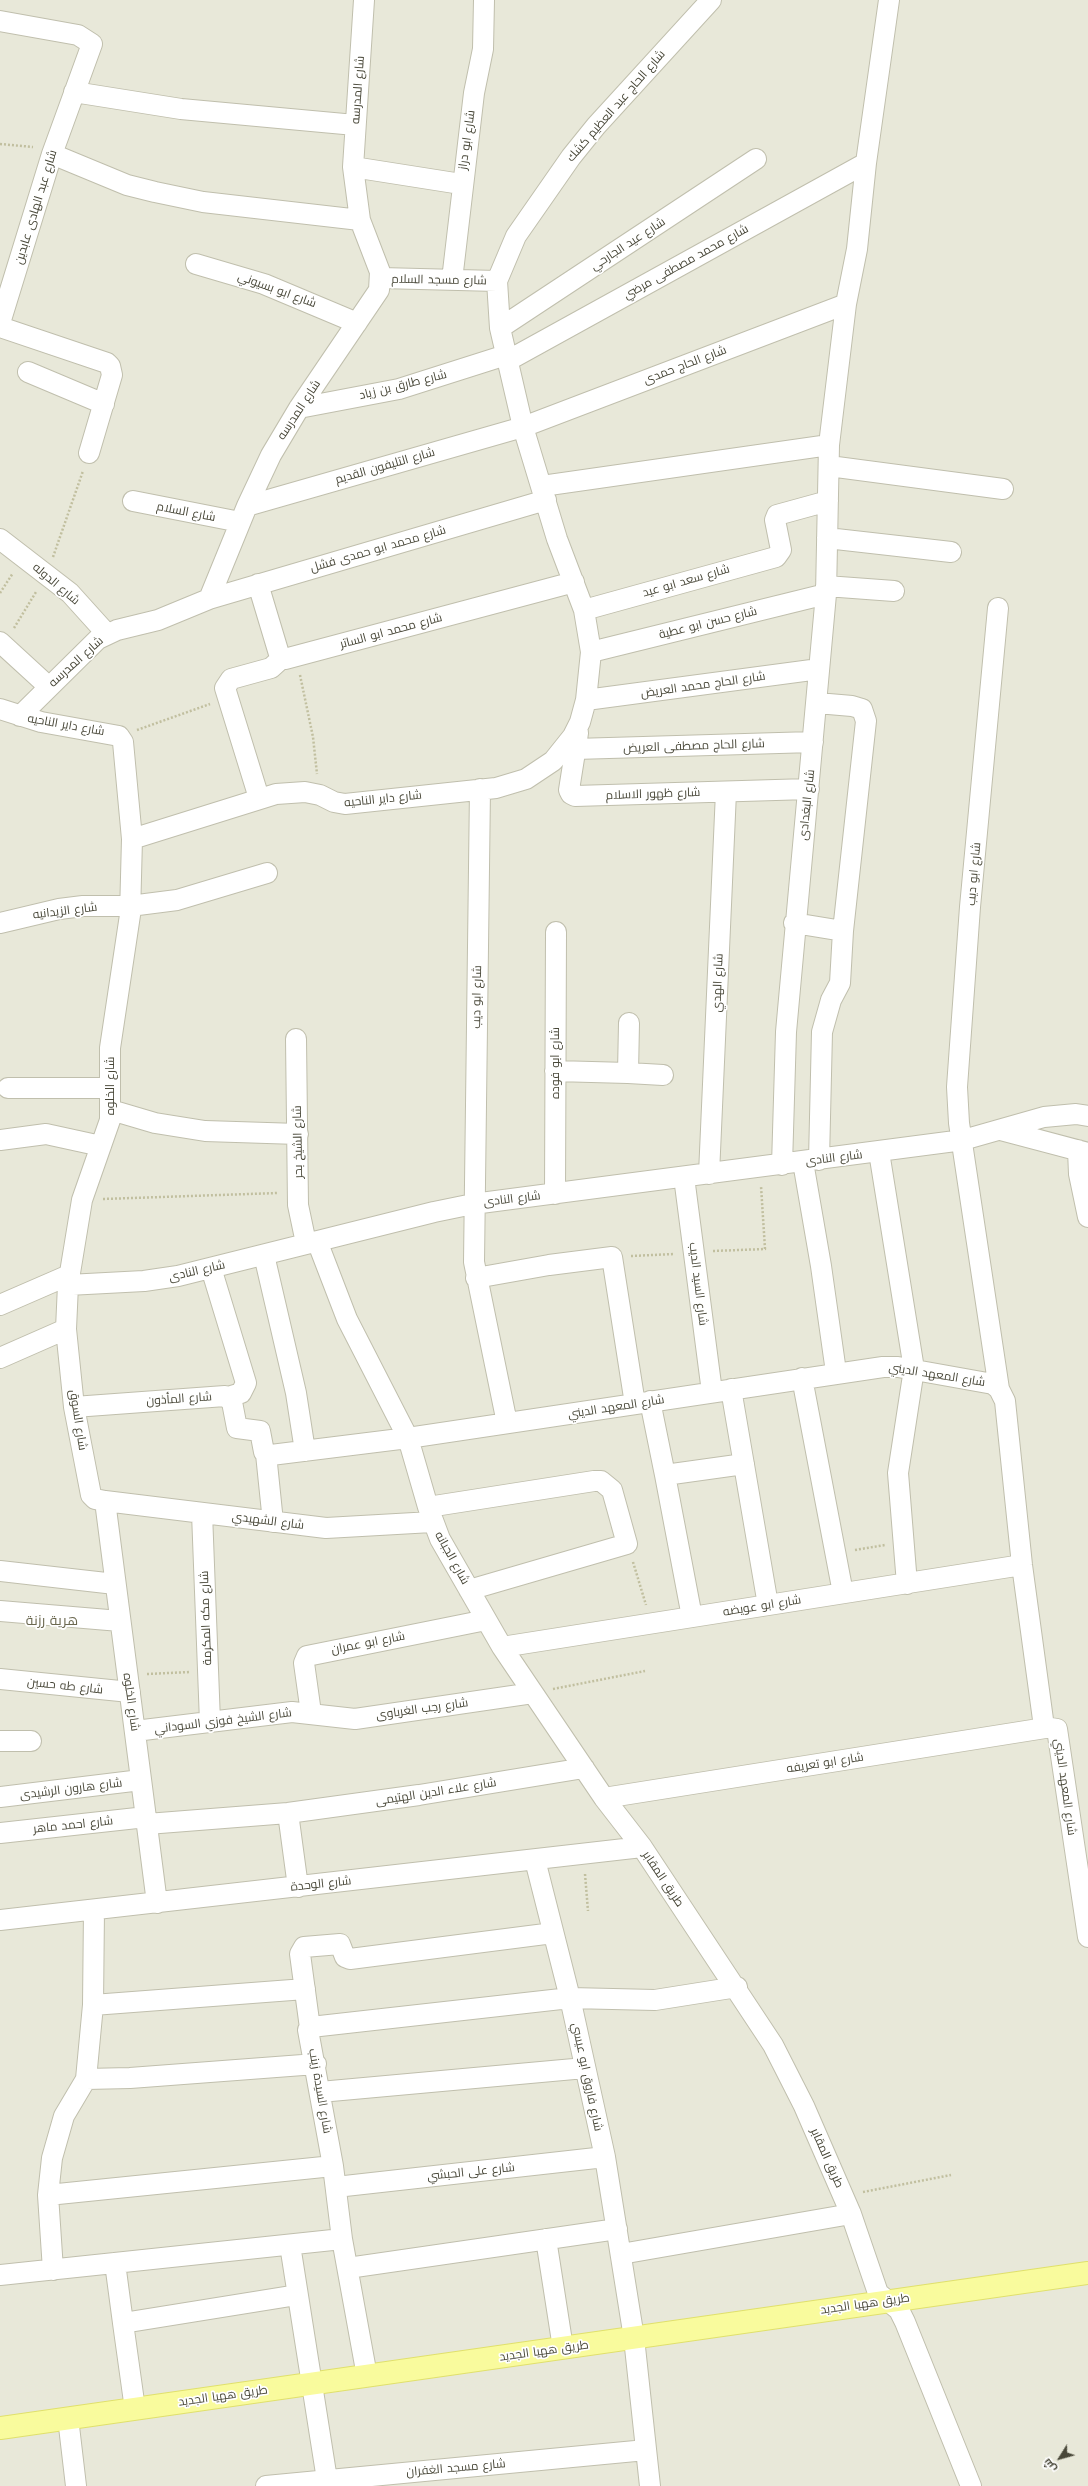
<!DOCTYPE html>
<html>
<head>
<meta charset="utf-8">
<style>
  body { margin:0 }
  #map { position:relative; width:1088px; height:2486px; overflow:hidden; background:#f5f4ea; font-family:"Work Sans",Cairo,sans-serif }
  canvas { display:block }
  .north { position:absolute; left:1040px; top:2438px; width:40px; height:40px; -webkit-text-stroke:3px #fff; paint-order:stroke; rotate:233deg; font-size:11px; font-weight:700; line-height:16px; text-align:center; color:#484738 }
  .north::after { content:''; display:block; margin:auto; width:14px; height:18px; background:#484738; clip-path:polygon(50% 0,100% 100%,50% 72%,0 100%) }
</style>
</head>
<body>
<div id="map">
<canvas width="1088" height="2486"></canvas>
<div class="north">ش</div>
</div>
<script>
const g = document.querySelector('canvas').getContext('2d');
g.lineJoin = 'round';
function paint(path, color) { g.fillStyle = color; g.fill(path, 'evenodd'); }
const poly = rows => new Path2D(rows.map(r => 'M' + r).join(''));
function stroke(path, color, width, dash) { g.strokeStyle = color; g.lineWidth = width; g.lineCap = dash ? 'butt' : 'round'; g.setLineDash(dash || []); g.stroke(path); }
function drawText(font, color, halo, rows, align = 'center') {
  g.font = font + ' "Work Sans",Cairo,sans-serif'; g.lineWidth = 3.5; g.setLineDash([]); g.textBaseline = 'middle'; g.strokeStyle = halo; g.fillStyle = color; for (const [text, x, y, turn = 0] of rows) {
    g.save(); g.translate(x, y); g.rotate((+turn || 0) * Math.PI / 180); g.textAlign = isNaN(turn) ? turn : align; if (halo) g.strokeText(text, 0, 0); g.fillText(text, 0, 0); g.restore();
  }
}
paint(poly([
  [0,0,1088,0,1088,2486,0,2486]
]), '#e8e8d9');
const minor = poly([
  [0,21,78,35,92,44,52,154,0,323],
  [74,92,181,109,355,125],
  [52,154,127,185,155,192,203,202,360,220],
  [353,167,461,184],
  [196,264,264,284,357,323],
  [381,278,497,281],
  [452,280,474,93,483,49,484,0],
  [0,327,107,363,110,366,112,375,89,453],
  [500,328,756,159],
  [507,361,866,163],
  [28,372,104,404],
  [299,408,399,389,506,355],
  [829,466,1003,489],
  [542,486,829,445],
  [133,501,240,522],
  [247,506,523,427,846,304],
  [827,538,951,552],
  [0,539,70,593,107,634],
  [258,584,279,654,285,659,574,582],
  [826,586,894,591],
  [209,599,546,500],
  [998,608,970,907,957,1087,959,1123,999,1389],
  [584,610,776,557,781,550,775,520,777,515,828,501],
  [0,642,48,686],
  [591,652,826,594],
  [586,700,819,669],
  [817,703,852,706,862,709,866,721,843,931],
  [0,709,41,722,119,736,123,742,132,839,276,794,305,792,320,795,334,802,345,804,496,788,526,779,553,761,573,736,580,722,586,700,591,652,584,610,557,539,523,427,500,328,497,281,516,236,571,157,596,126,711,0],
  [20,716,98,639,117,630,158,620,209,599,247,506,271,455,299,408,379,290,380,272,360,220,353,167,364,0],
  [578,733,569,790,571,794,575,796,809,789],
  [575,749,813,742],
  [480,789,474,1262,507,1423],
  [259,798,225,688,231,679,271,668,282,658],
  [132,839,130,915,110,1048,110,1120,82,1200,68,1285,66,1329,74,1407,91,1495,95,1499,105,1501,326,1528,432,1522],
  [0,923,59,909,83,906,130,906,177,900,267,873],
  [794,923,843,931,840,983,831,1000,822,1032,819,1160],
  [296,1039,298,1205,306,1243],
  [555,1071,628,1073,629,1023],
  [628,1073,663,1075],
  [8,1088,110,1088],
  [111,1110,155,1123,205,1131,298,1134],
  [1001,1130,1088,1153],
  [0,1140,46,1134,101,1146],
  [1078,1150,1079,1174,1088,1217],
  [879,1152,914,1369,898,1473,907,1584],
  [803,1162,821,1266,836,1372],
  [782,1165,786,1032,826,594,829,445,846,304,857,249,866,163,889,0],
  [709,1174,726,792],
  [684,1177,712,1392],
  [555,1194,556,932],
  [317,1241,347,1319,408,1438,428,1507,440,1539,502,1647,604,1798,642,1847,773,2045,804,2106,851,2214,878,2293,899,2310,905,2322,971,2486],
  [264,1255,296,1393,305,1451],
  [211,1268,246,1383,241,1393,228,1397],
  [476,1278,549,1265,612,1257,635,1404],
  [68,1285,144,1281,178,1276,434,1212,473,1204,963,1140,1044,1117,1076,1114,1088,1116],
  [0,1305,69,1275],
  [0,1358,66,1329],
  [802,1378,843,1593],
  [731,1389,768,1605],
  [650,1401,665,1475,744,1464],
  [74,1407,225,1396,232,1402,237,1428,260,1431,264,1452,271,1455,408,1438,883,1367,898,1367,993,1384,999,1389,1005,1401,1022,1565,1044,1727,1057,1729,1088,1937],
  [266,1454,273,1522],
  [665,1475,692,1617],
  [105,1501,157,1903],
  [428,1507,594,1481,601,1481,612,1490,627,1544,469,1590],
  [202,1513,210,1722],
  [0,1571,115,1584],
  [0,1611,120,1621],
  [502,1647,1022,1565],
  [0,1679,130,1692],
  [311,1713,304,1663,307,1656,486,1620],
  [135,1731,292,1712,355,1719,533,1693],
  [0,1741,31,1741],
  [0,1797,141,1780],
  [604,1798,1045,1728],
  [288,1813,298,1887],
  [147,1824,288,1813,419,1795,584,1768],
  [0,1833,146,1817],
  [535,1860,570,1998,605,2157,634,2338,650,2486],
  [0,1920,642,1847],
  [93,2005,305,1989],
  [310,2028,300,1954,304,1947,340,1944,345,1957,350,1959,553,1933],
  [86,2079,130,2078,316,2064],
  [320,2092,585,2068],
  [336,2187,605,2157],
  [48,2195,333,2166],
  [342,2239,367,2376],
  [546,2239,563,2348],
  [290,2245,328,2486],
  [621,2254,851,2214],
  [115,2263,123,2323],
  [348,2268,617,2229],
  [53,2270,48,2195,52,2158,64,2116,86,2079,93,2005,94,1910],
  [0,2275,342,2239,333,2166,308,2030,311,2027,570,1998,655,2000,737,1987],
  [135,2409,123,2323,297,2295],
  [68,2418,76,2486],
  [266,2486,646,2450]
]);
const major = poly([
  [0,2428,1088,2273]
]);
stroke(minor, '#c0bfad', 22);
stroke(major, '#e0e06c', 24);
stroke(poly([
  [0,144,33,147],
  [53,557,83,471],
  [0,593,13,573],
  [14,628,36,592],
  [300,675,313,737,317,774],
  [137,730,210,704],
  [103,1199,278,1193],
  [713,1251,765,1249,761,1186],
  [631,1256,674,1254],
  [855,1550,885,1545],
  [633,1562,646,1605],
  [147,1674,190,1672],
  [553,1689,645,1671],
  [585,1874,588,1911],
  [863,2192,951,2175]
]), '#c1bf9f', 2.5, [2, 2]);
stroke(minor, '#fff', 20);
stroke(major, '#f9fb9d', 22);
drawText('12px', '#484738', '#fff', [
  ["شارع المدرسه",358,90,-86],
  ["شارع الحاج عبد العظيم كشك",616,106,-49],
  ["شارع ابو دراز",467,140,-82],
  ["شارع عبد الهادى عابدين",36,207,-73],
  ["شارع عيد الجارحي",628,244,-33],
  ["شارع محمد مصطفى مرضي",686,262,-29],
  ["شارع مسجد السلام",439,280,1],
  ["شارع ابو بسيوني",277,290,20],
  ["شارع الحاج حمدى",685,365,-21],
  ["شارع طارق بن زياد",403,385,-14],
  ["شارع المدرسه",299,410,-57],
  ["شارع التليفون القديم",385,466,-16],
  ["شارع السلام",186,512,11],
  ["شارع محمد ابو حمدى فشل",378,549,-16],
  ["شارع سعد ابو عيد",686,581,-16],
  ["شارع الدوله",56,584,40],
  ["شارع حسن ابو عطية",708,623,-14],
  ["شارع محمد ابو الساتر",391,631,-15],
  ["شارع المدرسه",76,662,-42],
  ["شارع الحاج محمد العريض",703,685,-8],
  ["شارع داير الناحيه",66,725,10],
  ["شارع الحاج مصطفى العريض",694,746,-2],
  ["شارع ظهور الاسلام",653,794,-2],
  ["شارع داير الناحيه",383,799,-6],
  ["شارع البغدادى",807,805,-84],
  ["شارع ابو ديب",974,874,-85],
  ["شارع الزيدانيه",65,911,-7],
  ["شارع الهدي",718,983,-88],
  ["شارع ابو ديب",477,997,-89],
  ["شارع ابو فوده",555,1063,-90],
  ["شارع الخلوه",110,1086,-90],
  ["شارع الشيخ بحر",298,1142,-91],
  ["شارع النادى",834,1158,-7],
  ["شارع النادى",512,1199,-7],
  ["شارع النادى",197,1271,-13],
  ["شارع السيد الديب",698,1284,83],
  ["شارع المعهد الديني",937,1375,9],
  ["شارع المأذون",179,1399,-4],
  ["شارع المعهد الديني",616,1407,-9],
  ["شارع السوق",78,1420,81],
  ["شارع الشهيدي",268,1521,7],
  ["شارع الجبانه",452,1558,61],
  ["شارع ابو عويضه",762,1606,-9],
  ["شارع مكه المكرمة",206,1618,-92],
  ["شارع ابو عمران",368,1643,-11],
  ["شارع طه حسين",65,1686,6],
  ["شارع الخلوه",131,1702,82],
  ["شارع رجب الغرباوى",422,1709,-8],
  ["شارع الشيخ فوزي السوداني",223,1721,-7],
  ["شارع ابو تعريفه",825,1763,-9],
  ["شارع المعهد الديني",1065,1787,82],
  ["شارع هارون الرشيدى",71,1789,-7],
  ["شارع علاء الدين الهتيمى",436,1792,-9],
  ["شارع احمد ماهر",73,1825,-6],
  ["طريق المقابر",663,1879,56],
  ["شارع الوحدة",321,1884,-6],
  ["شارع فاروق ابو عيسي",587,2077,78],
  ["شارع السيدة زينب",320,2091,80],
  ["طريق المقابر",827,2158,66],
  ["شارع على الحبشي",471,2172,-6],
  ["طريق ههيا الجديد",865,2304,-8],
  ["طريق ههيا الجديد",544,2351,-8],
  ["طريق ههيا الجديد",223,2396,-8],
  ["شارع مسجد الغفران",456,2468,-5]
]);
drawText('14px', '#6b6850', '#fff', [
  ["هرية رزنة",52,1621]
]);
</script>
</body>
</html>
